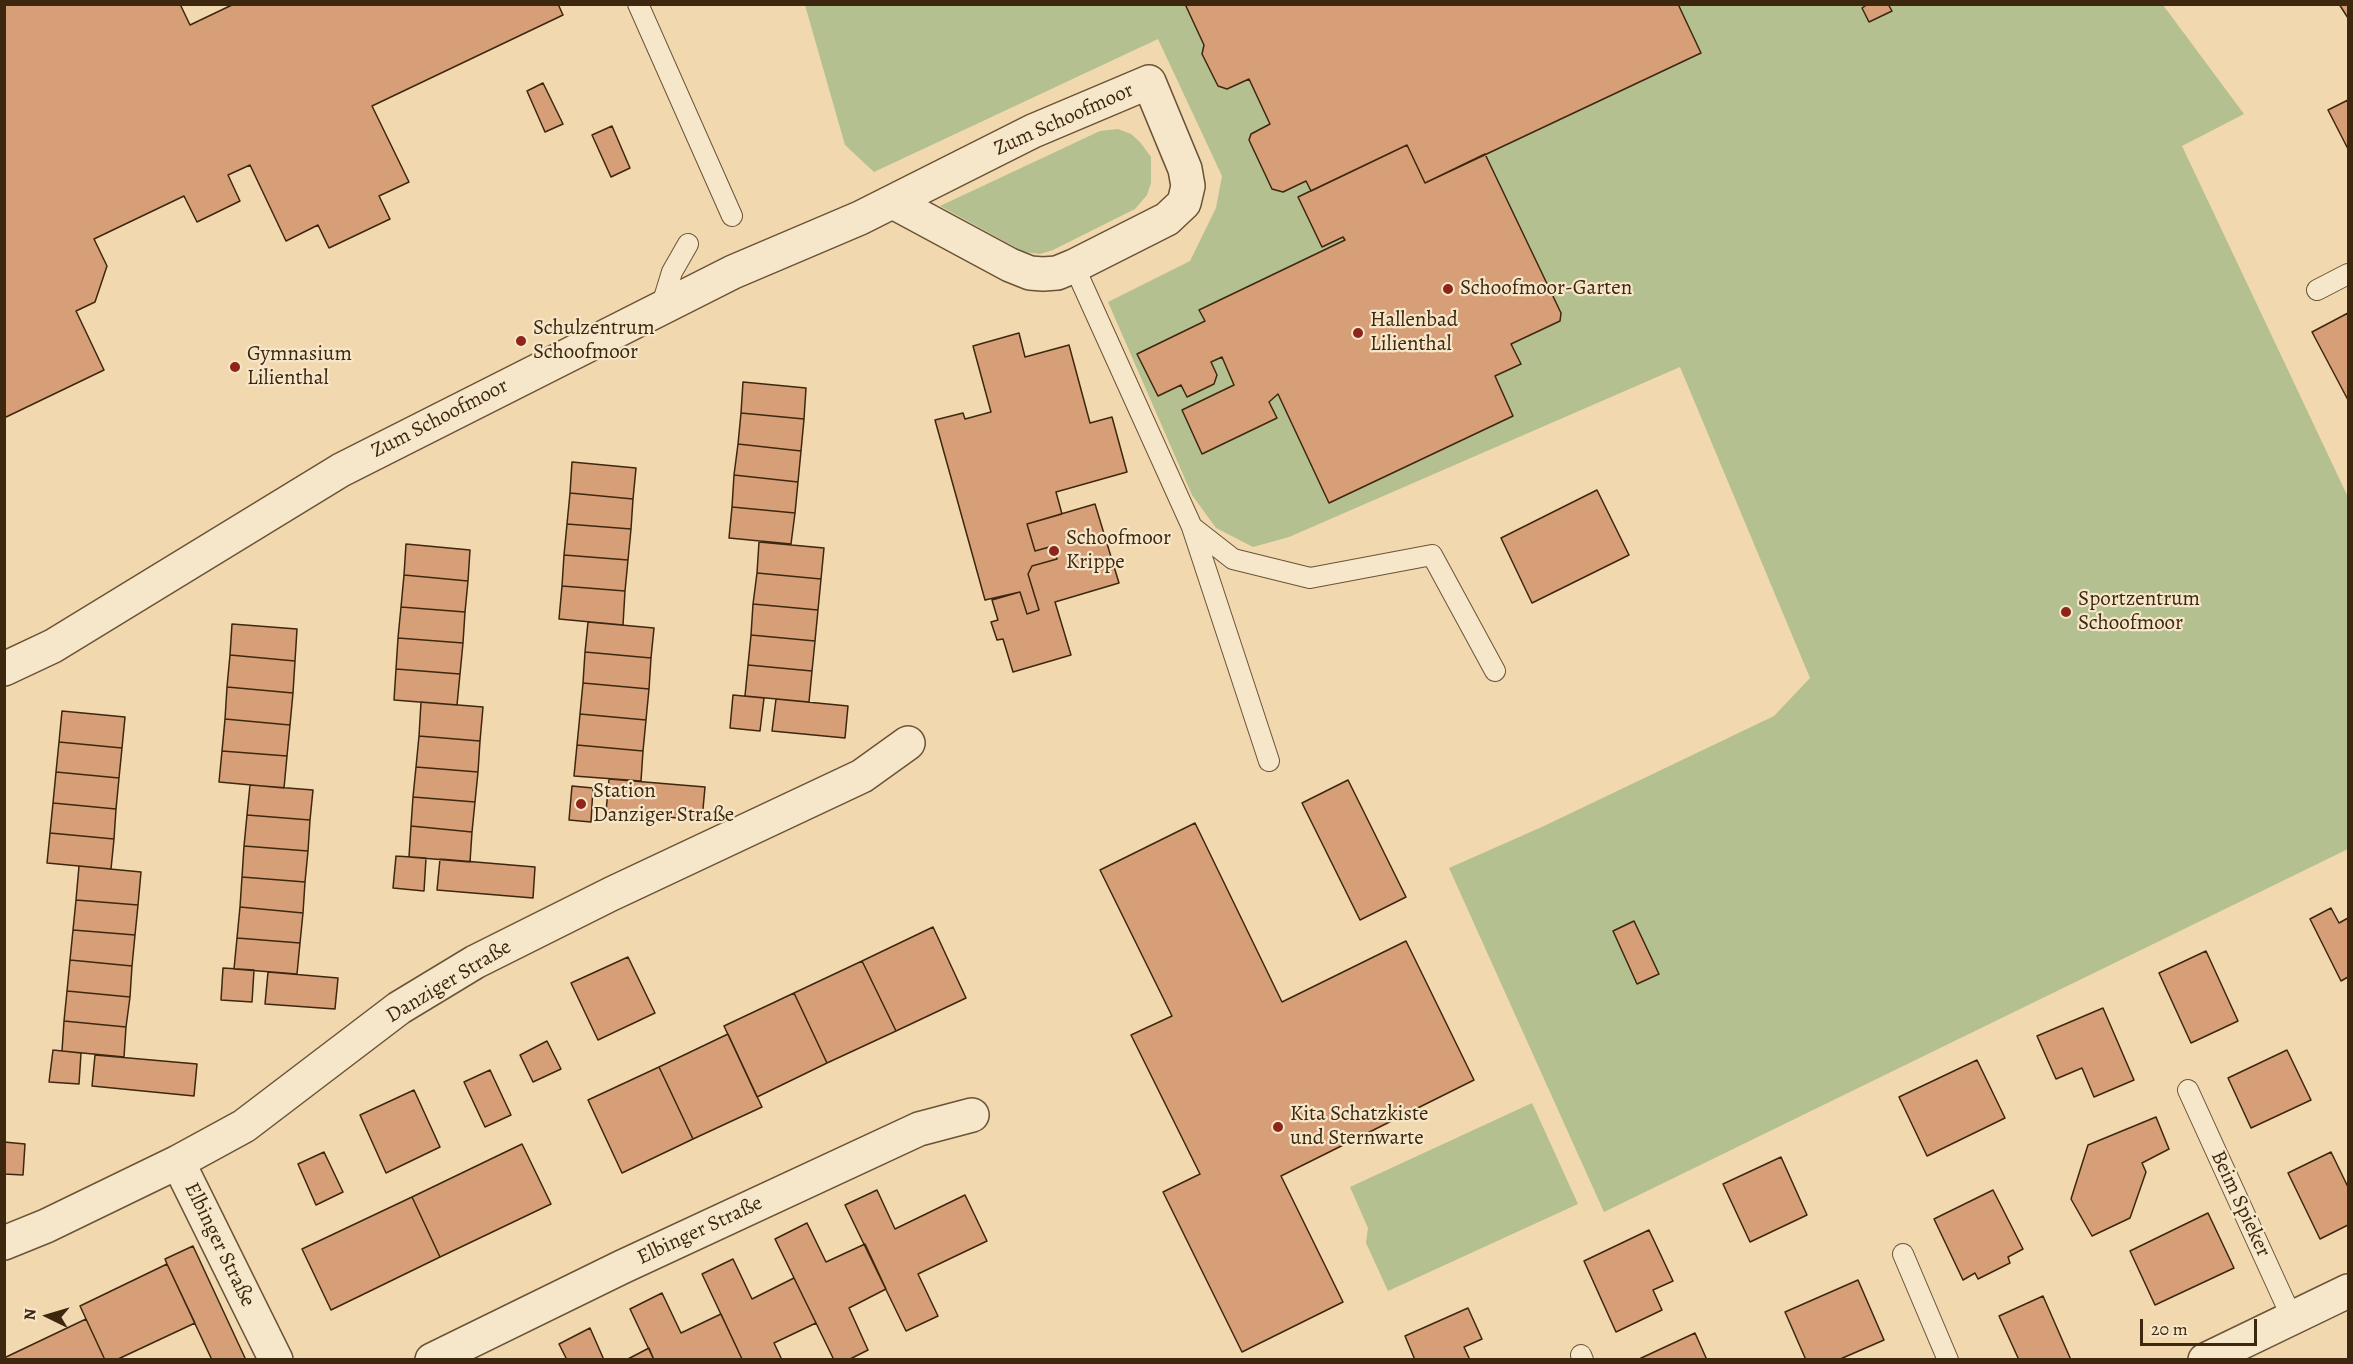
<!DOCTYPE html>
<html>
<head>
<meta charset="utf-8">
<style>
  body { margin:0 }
  #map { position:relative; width:2353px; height:1364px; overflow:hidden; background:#f1d8ae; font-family:Alegreya,serif }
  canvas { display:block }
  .frame { position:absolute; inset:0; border:6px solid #3d270e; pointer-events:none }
  .north { position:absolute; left:18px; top:1286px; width:60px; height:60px; -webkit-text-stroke:4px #f6e6ca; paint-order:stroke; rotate:275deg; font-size:16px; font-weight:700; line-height:24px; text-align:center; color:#3d270e }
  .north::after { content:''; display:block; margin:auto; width:21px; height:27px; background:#3d270e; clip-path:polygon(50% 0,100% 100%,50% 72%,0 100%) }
  .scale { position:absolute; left:2140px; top:1319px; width:117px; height:27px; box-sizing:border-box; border:3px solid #3d270e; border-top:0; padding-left:8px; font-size:18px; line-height:21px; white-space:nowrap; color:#3d270e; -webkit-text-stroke:4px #f6e6ca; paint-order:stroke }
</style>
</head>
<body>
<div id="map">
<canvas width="2353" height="1364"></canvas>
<div class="frame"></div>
<div class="north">N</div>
<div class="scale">20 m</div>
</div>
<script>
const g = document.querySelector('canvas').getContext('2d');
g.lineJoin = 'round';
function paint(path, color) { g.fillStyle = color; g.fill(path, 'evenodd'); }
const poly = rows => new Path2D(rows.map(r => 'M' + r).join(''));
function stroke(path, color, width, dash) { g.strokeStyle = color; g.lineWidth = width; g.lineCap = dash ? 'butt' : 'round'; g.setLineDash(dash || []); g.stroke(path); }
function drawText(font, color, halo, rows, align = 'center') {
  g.font = font + ' Alegreya,serif'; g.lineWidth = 4.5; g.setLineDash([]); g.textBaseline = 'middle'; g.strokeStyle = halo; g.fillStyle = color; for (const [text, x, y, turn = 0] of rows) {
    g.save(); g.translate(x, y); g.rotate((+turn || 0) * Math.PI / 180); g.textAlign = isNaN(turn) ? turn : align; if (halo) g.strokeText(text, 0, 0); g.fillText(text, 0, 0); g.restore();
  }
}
paint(poly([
  [805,5,2163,5,2244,114,2182,146,2348,497,2348,849,1604,1212,1449,868,1544,826,1774,716,1810,678,1680,367,1289,537,1253,547,1216,528,1192,495,1108,302,1190,261,1216,208,1222,176,1158,39,874,172,845,145],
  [1118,129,1131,134,1140,142,1151,157,1151,183,1147,195,1135,209,1053,250,1040,254,1024,252,940,206,1100,131],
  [1532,1103,1578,1204,1388,1291,1366,1243,1368,1228,1350,1187]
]), '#b4c08f');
const building = poly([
  [4,4,180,4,190,25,234,4,558,4,563,15,372,106,409,182,379,196,390,219,329,248,318,225,286,241,250,165,228,175,240,201,197,222,184,196,94,239,107,266,95,302,76,311,104,370,4,418,4,4],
  [1185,4,1678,4,1701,53,1425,183,1407,145,1311,191,1306,181,1283,192,1272,189,1249,140,1251,134,1270,124,1249,79,1227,89,1218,86,1202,54,1204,45,1185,4],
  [1868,4,1888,4,1892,11,1869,22,1862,8,1868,4],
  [2339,4,2348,4,2348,18,2339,4],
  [543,83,563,124,545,132,527,91,543,83],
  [2348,100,2348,149,2328,110,2348,100],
  [612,126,630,168,611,177,592,135,612,126],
  [1407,145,1425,183,1485,154,1561,313,1560,321,1511,344,1521,364,1495,376,1513,416,1329,503,1278,394,1269,402,1277,418,1202,454,1182,410,1234,385,1222,357,1211,362,1217,375,1214,384,1187,397,1181,385,1158,396,1137,354,1205,321,1199,310,1345,240,1343,237,1322,247,1298,197,1407,145],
  [2348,313,2348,400,2312,332,2348,313],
  [1019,333,1025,357,1069,345,1090,423,1112,417,1127,472,1056,492,1062,514,1027,524,1035,551,1053,546,1057,559,1032,566,1028,574,1039,610,1027,614,1020,592,985,600,935,420,963,413,965,419,991,412,973,346,1019,333],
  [743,382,806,388,804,419,741,413,743,382],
  [741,413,804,419,801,451,738,444,741,413],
  [738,444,801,451,798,482,734,475,738,444],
  [572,462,636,468,633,499,570,493,572,462],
  [734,475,798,482,795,513,732,507,734,475],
  [1597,490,1629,555,1532,603,1501,538,1597,490],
  [570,493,633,499,631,529,567,524,570,493],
  [1095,504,1119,583,1055,602,1071,655,1013,672,1003,639,997,640,991,622,998,620,992,600,1020,592,1027,614,1039,610,1028,574,1032,566,1057,559,1053,546,1035,551,1027,524,1095,504],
  [732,507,795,513,791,544,729,538,732,507],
  [567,524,631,529,628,560,564,555,567,524],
  [759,542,824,548,821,579,757,573,759,542],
  [406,544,470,550,468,581,404,575,406,544],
  [564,555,628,560,625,591,562,586,564,555],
  [757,573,821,579,818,610,753,604,757,573],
  [404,575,468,581,465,612,401,607,404,575],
  [562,586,625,591,623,625,559,619,562,586],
  [753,604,818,610,815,641,751,635,753,604],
  [401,607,465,612,463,643,398,638,401,607],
  [588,622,654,628,651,658,585,652,588,622],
  [232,624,297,629,295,661,230,655,232,624],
  [751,635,815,641,812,671,748,665,751,635],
  [398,638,463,643,460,674,396,669,398,638],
  [585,652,651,658,649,689,583,683,585,652],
  [230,655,295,661,293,693,227,687,230,655],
  [748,665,812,671,809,702,745,696,748,665],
  [396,669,460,674,457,705,394,700,396,669],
  [583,683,649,689,646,720,580,714,583,683],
  [227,687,293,693,290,725,225,719,227,687],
  [733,695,764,698,760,731,730,728,733,695],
  [776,699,848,706,845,738,772,731,776,699],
  [421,702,483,707,480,741,419,736,421,702],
  [62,711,125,717,122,748,59,742,62,711],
  [580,714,646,720,643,751,577,745,580,714],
  [225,719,290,725,287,756,222,751,225,719],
  [419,736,480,741,478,772,416,767,419,736],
  [59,742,122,748,119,778,56,772,59,742],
  [577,745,643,751,641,781,574,776,577,745],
  [222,751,287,756,284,788,219,782,222,751],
  [416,767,478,772,475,802,413,797,416,767],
  [56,772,119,778,116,809,53,803,56,772],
  [609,779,705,787,702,820,606,812,609,779],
  [1348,780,1406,897,1360,920,1302,803,1348,780],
  [250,785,313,790,310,820,247,815,250,785],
  [572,786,593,788,591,822,569,820,572,786],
  [413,797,475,802,472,832,411,826,413,797],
  [53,803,116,809,114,839,50,833,53,803],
  [247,815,310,820,308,851,244,846,247,815],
  [1195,823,1282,1002,1406,941,1474,1080,1281,1176,1343,1302,1242,1352,1163,1192,1200,1174,1131,1035,1172,1016,1100,870,1195,823],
  [411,826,472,832,470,862,409,857,411,826],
  [50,833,114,839,111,869,47,863,50,833],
  [244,846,308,851,305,882,242,877,244,846],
  [396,856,426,858,424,891,393,888,396,856],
  [440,859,535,867,533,898,437,890,440,859],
  [79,866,141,872,138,905,76,900,79,866],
  [242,877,305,882,303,913,240,907,242,877],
  [76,900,138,905,135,935,73,930,76,900],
  [240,907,303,913,300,943,237,938,240,907],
  [2331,908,2339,923,2348,918,2348,977,2341,981,2310,919,2331,908],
  [1634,921,1659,974,1637,984,1613,931,1634,921],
  [933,927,966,998,896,1031,862,961,933,927],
  [73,930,135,935,132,966,70,960,73,930],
  [237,938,300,943,297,974,234,969,237,938],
  [2206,951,2238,1021,2191,1043,2159,973,2206,951],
  [628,957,655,1013,598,1040,571,983,628,957],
  [70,960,132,966,130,997,67,991,70,960],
  [862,961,896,1031,827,1063,794,993,862,961],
  [223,968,254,970,252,1002,221,1000,223,968],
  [268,972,338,978,335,1009,265,1004,268,972],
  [67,991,130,997,126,1027,64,1021,67,991],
  [794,993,827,1063,757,1097,724,1026,794,993],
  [2103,1008,2134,1080,2094,1097,2082,1068,2056,1079,2037,1036,2103,1008],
  [64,1021,126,1027,124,1057,62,1051,64,1021],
  [728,1034,762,1107,693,1139,659,1067,728,1034],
  [547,1041,561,1069,533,1082,520,1055,547,1041],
  [53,1050,81,1053,79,1084,49,1082,53,1050],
  [2287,1050,2311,1100,2251,1128,2228,1078,2287,1050],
  [95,1055,197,1064,194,1096,92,1086,95,1055],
  [1977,1060,2005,1118,1927,1156,1899,1097,1977,1060],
  [659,1067,693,1139,622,1173,588,1100,659,1067],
  [490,1070,511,1115,485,1127,464,1082,490,1070],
  [414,1090,440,1147,386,1173,360,1115,414,1090],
  [2156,1117,2169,1149,2142,1163,2146,1172,2130,1218,2092,1236,2071,1199,2088,1145,2156,1117],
  [4,1142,25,1144,23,1175,4,1174,4,1142],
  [522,1144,551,1204,440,1257,412,1197,522,1144],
  [324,1152,343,1192,316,1205,298,1164,324,1152],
  [2331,1152,2348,1187,2348,1225,2320,1239,2288,1173,2331,1152],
  [1781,1157,1807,1215,1750,1242,1723,1184,1781,1157],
  [877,1190,895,1229,965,1195,987,1241,918,1274,938,1316,906,1331,845,1205,877,1190],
  [1993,1190,2023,1249,2008,1257,2010,1263,1978,1279,1975,1273,1963,1280,1934,1219,1993,1190],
  [412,1197,440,1257,331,1310,302,1249,412,1197],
  [2208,1213,2234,1268,2155,1305,2130,1251,2208,1213],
  [807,1223,826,1262,865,1244,886,1289,849,1308,868,1350,848,1360,834,1360,775,1239,807,1223],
  [1649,1230,1673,1281,1653,1290,1662,1310,1616,1332,1584,1261,1649,1230],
  [193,1246,239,1345,246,1360,212,1360,167,1264,165,1259,193,1246],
  [733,1259,752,1299,794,1278,816,1323,774,1343,782,1360,742,1359,702,1274,733,1259],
  [167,1264,195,1323,116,1360,105,1360,80,1306,167,1264],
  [1858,1280,1884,1340,1838,1360,1806,1360,1785,1312,1858,1280],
  [662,1293,681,1333,721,1314,742,1359,654,1360,630,1309,662,1293],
  [2043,1296,2071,1360,2019,1360,1999,1316,2043,1296],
  [1468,1308,1482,1339,1464,1347,1470,1360,1415,1360,1405,1336,1468,1308],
  [86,1319,105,1360,4,1360,4,1358,86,1319],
  [590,1328,604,1360,567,1360,559,1344,590,1328],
  [1695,1333,1707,1360,1637,1360,1695,1333],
  [649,1348,654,1360,626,1360,649,1348]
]);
paint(building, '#d79f78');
stroke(building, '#3d270e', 1.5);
const service = poly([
  [638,4,732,216],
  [1074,266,1192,527,1233,559,1310,578,1432,555,1495,671],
  [2317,290,2348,274],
  [661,308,672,272,688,244],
  [1192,527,1269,761],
  [2188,1090,2292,1318],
  [1903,1254,1948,1360],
  [1581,1355,1583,1360]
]);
const minor = poly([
  [4,669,53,646,341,470,733,272,860,218,1033,131,1149,82,1185,169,1188,186,1184,203,1167,219,1074,266,1057,273,1043,274,1030,273,1010,265,893,202],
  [178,1162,276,1360],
  [4,1243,46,1226,178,1162,244,1126,399,1008,475,962,611,894,862,776,908,743],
  [432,1360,622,1267,919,1129,972,1115],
  [2205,1360,2348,1291]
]);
stroke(service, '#6a5336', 22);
stroke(minor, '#6a5336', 36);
stroke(service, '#f6e6ca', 20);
stroke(minor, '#f6e6ca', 33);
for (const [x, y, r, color] of [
  [1448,289,6,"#8f2418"],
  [1358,333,6,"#8f2418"],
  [521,341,6,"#8f2418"],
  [235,367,6,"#8f2418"],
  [1054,551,6,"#8f2418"],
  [2066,612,6,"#8f2418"],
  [581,804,6,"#8f2418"],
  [1278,1127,6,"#8f2418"]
]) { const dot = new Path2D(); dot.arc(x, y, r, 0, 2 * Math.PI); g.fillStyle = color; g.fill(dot); stroke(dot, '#f6e6ca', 2); }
drawText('21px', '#3d270e', '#f6e6ca', [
  ["Zum Schoofmoor",1064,120,-24],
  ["Zum Schoofmoor",440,419,-27],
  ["Danziger Straße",449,982,-31],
  ["Beim Spieker",2240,1204,65],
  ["Elbinger Straße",700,1231,-25],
  ["Elbinger Straße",219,1245,64]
]);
drawText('21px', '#3d270e', '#f6e6ca', [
  ["Schoofmoor-Garten",1460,289],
  ["Hallenbad",1370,321],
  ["Lilienthal",1370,345],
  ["Schulzentrum",533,329],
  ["Schoofmoor",533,353],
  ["Gymnasium",247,355],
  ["Lilienthal",247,379],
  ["Schoofmoor",1066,539],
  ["Krippe",1066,563],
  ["Sportzentrum",2078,600],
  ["Schoofmoor",2078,624],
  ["Station",593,792],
  ["Danziger Straße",593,816],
  ["Kita Schatzkiste",1290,1115],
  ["und Sternwarte",1290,1139]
], 'left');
</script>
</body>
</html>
